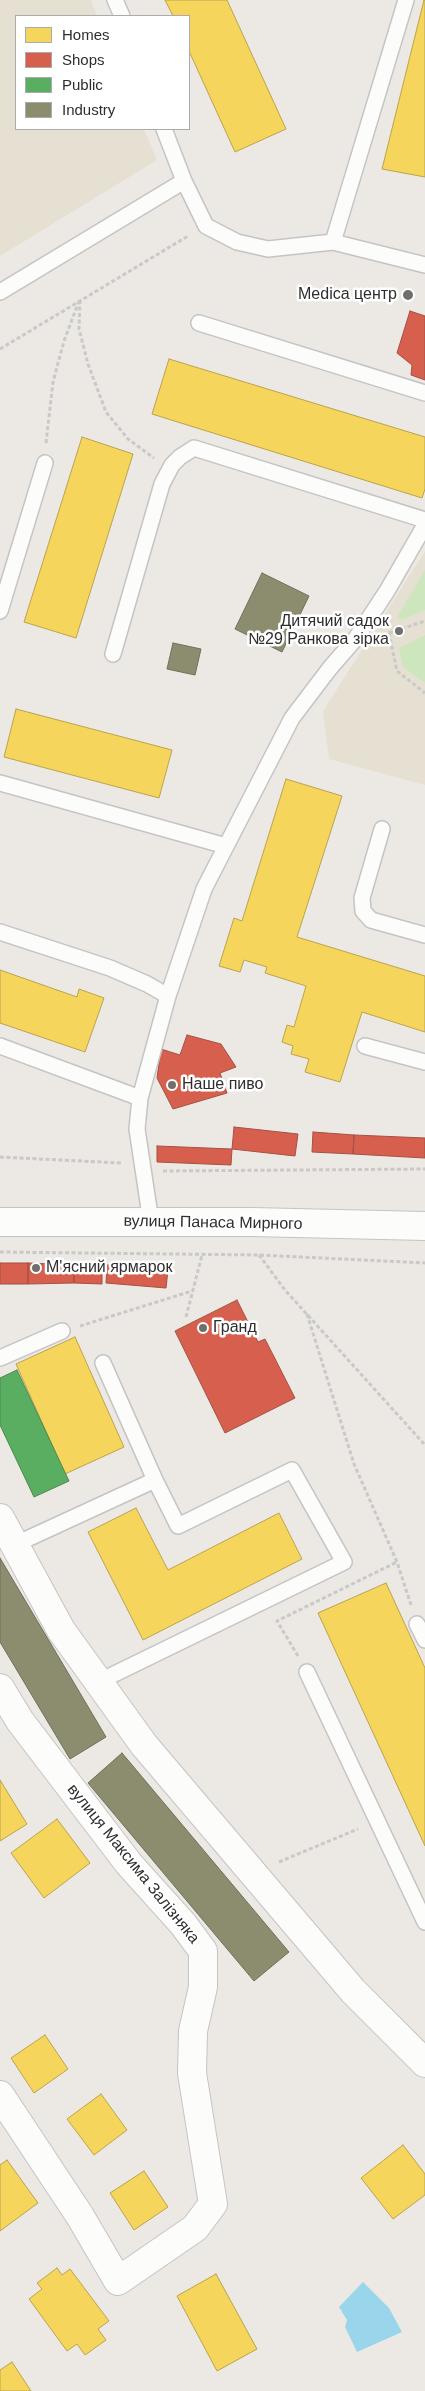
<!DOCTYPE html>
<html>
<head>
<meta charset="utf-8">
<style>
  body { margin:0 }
  #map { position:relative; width:425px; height:2391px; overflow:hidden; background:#ece8e4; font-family:Arial,sans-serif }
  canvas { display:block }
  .legend { position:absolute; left:15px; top:15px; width:175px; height:115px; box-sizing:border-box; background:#fff; border:1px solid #ababab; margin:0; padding:6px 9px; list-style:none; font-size:15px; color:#2e2e2e }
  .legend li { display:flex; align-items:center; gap:10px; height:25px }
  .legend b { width:25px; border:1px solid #ababab }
</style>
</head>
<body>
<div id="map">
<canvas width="425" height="2391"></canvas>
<ul class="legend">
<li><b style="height:14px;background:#f6d55c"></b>Homes</li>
<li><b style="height:14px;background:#d6604d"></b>Shops</li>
<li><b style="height:14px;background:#5aae61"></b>Public</li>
<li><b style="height:14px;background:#8c8c6e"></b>Industry</li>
</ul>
</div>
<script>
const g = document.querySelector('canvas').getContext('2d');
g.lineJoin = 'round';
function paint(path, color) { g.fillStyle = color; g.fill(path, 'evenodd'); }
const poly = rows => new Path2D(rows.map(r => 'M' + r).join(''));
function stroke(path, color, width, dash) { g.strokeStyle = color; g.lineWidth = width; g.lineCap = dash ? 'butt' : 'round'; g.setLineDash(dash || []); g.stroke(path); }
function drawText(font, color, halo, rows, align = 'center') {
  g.font = font + ' Arial,sans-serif'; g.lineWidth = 5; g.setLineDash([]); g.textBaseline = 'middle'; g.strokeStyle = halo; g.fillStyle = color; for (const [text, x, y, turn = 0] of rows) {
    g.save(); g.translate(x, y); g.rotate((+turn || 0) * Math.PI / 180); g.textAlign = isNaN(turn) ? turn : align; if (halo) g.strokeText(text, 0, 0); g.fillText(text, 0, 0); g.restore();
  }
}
paint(poly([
  [0,0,91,0,97,16,16,16,16,129,144,129,157,160,0,256],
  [425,551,425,785,329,759,323,711]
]), '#e6e0d3');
paint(poly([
  [425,570,425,610,402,620,397,617],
  [425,635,425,683,403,667,399,648]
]), '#cee6be');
paint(poly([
  [363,2282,389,2308,402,2332,357,2352,345,2327,347,2320,339,2307]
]), '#99d6ec');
const homes = poly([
  [165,0,227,0,286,129,235,152,189,51,189,16,173,16,165,0],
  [424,0,425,0,425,177,382,169,424,0],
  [169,359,425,437,425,489,422,498,152,414,169,359],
  [82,437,133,454,76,638,24,622,82,437],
  [16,709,172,750,159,798,4,757,16,709],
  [286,779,342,796,297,937,425,976,425,1032,362,1012,340,1082,305,1072,309,1059,291,1054,293,1046,282,1042,287,1025,294,1027,306,986,265,973,267,967,244,960,240,972,219,966,234,918,242,921,286,779],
  [0,970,77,997,79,989,104,998,85,1052,0,1023,0,970],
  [75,1337,124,1447,65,1474,16,1364,75,1337],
  [136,1508,168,1570,279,1513,302,1559,143,1640,88,1532,136,1508],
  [386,1583,425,1668,425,1846,318,1613,386,1583],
  [0,1780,27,1824,0,1841,0,1780],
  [57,1819,90,1863,44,1898,11,1853,57,1819],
  [45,2035,68,2069,34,2093,11,2058,45,2035],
  [101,2094,127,2130,94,2155,67,2119,101,2094],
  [403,2145,425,2174,425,2195,393,2219,361,2178,403,2145],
  [7,2160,38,2203,0,2231,0,2165,7,2160],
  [144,2171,168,2207,134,2230,110,2193,144,2171],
  [57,2268,62,2275,70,2269,109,2321,98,2329,106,2340,85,2355,77,2344,67,2351,29,2299,42,2289,37,2283,57,2268],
  [216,2274,257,2349,217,2371,177,2296,216,2274],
  [12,2362,31,2391,0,2391,0,2370,12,2362]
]);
paint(homes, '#f6d55c');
stroke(homes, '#baa34e', 1);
const shops = poly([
  [410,311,425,316,425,380,411,375,412,365,397,353,410,311],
  [187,1035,221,1044,236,1067,220,1073,227,1093,173,1109,157,1078,161,1049,180,1055,187,1035],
  [234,1127,298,1134,295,1156,232,1149,234,1127],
  [313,1132,354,1135,353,1154,312,1152,313,1132],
  [354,1135,425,1138,425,1158,353,1154,354,1135],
  [157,1146,232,1149,231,1165,157,1162,157,1146],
  [0,1263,28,1263,28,1284,0,1284,0,1263],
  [28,1263,74,1265,74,1283,28,1284,28,1263],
  [74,1265,102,1265,102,1284,74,1283,74,1265],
  [107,1265,168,1270,166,1288,106,1283,107,1265],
  [237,1300,258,1342,265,1339,295,1398,225,1433,175,1331,237,1300]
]);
paint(shops, '#d6604d');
stroke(shops, '#a45144', 1);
const public = poly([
  [17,1370,69,1481,34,1497,0,1425,0,1378,17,1370]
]);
paint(public, '#5aae61');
stroke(public, '#4d8852', 1);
const industry = poly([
  [262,573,309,596,282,652,235,629,262,573],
  [173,643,201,649,195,675,167,669,173,643],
  [0,1558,106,1737,70,1759,0,1642,0,1558],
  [122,1753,289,1952,254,1981,88,1783,122,1753]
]);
paint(industry, '#8c8c6e');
stroke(industry, '#70705b', 1);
const lane = poly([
  [115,0,122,16],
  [164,129,184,181,206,226,237,242,268,249,333,242,425,265],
  [333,242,406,0],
  [0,292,184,181],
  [199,323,425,393],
  [0,611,45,463],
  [113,654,162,484,172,465,180,457,194,448,425,520],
  [0,783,226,846],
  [382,829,362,898,363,911,371,920,425,935],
  [0,932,110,968,147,984,168,996],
  [0,1046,140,1098],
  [365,1046,425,1062],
  [151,1222,137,1129,140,1098,168,996,204,889,292,718,330,668,356,638,387,591,425,525],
  [0,1358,62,1331],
  [103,1363,155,1480],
  [14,1545,155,1480,178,1526,292,1470,344,1562,98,1682],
  [417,1624,425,1640],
  [307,1672,425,1922]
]);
const street = poly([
  [0,1518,61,1630,144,1745,353,1991,425,2063],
  [0,1688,20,1721,129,1864,183,1924,203,1951,203,1987,193,2031,192,2073,213,2204,195,2228,118,2281,80,2216,0,2095]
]);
const secondary = poly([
  [0,1222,252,1222,425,1226]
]);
stroke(lane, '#c5c4c5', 18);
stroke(street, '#c5c4c5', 30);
stroke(secondary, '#c5c4c5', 30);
stroke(poly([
  [80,300,79,329,88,364,106,412,128,439,154,458],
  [0,349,188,236],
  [46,443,53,382,64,341,79,301],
  [389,633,397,671,425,693],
  [389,633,425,621],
  [0,1157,121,1163],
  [163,1171,425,1169],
  [0,1252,259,1255,425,1263],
  [259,1255,285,1290,425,1445],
  [307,1314,354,1464,397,1562,411,1605],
  [186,1317,202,1255],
  [80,1326,192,1291],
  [298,1656,277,1621,397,1562],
  [279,1862,358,1829]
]), '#c9c9c8', 3, [4, 2.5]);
stroke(lane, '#fcfcfb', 15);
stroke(street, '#fcfcfb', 28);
stroke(secondary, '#fcfcfb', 28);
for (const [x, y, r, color] of [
  [408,295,6,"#706f6e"],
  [399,631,5,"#706f6e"],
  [172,1085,5,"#706f6e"],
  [36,1268,5,"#706f6e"],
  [203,1328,5,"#706f6e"]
]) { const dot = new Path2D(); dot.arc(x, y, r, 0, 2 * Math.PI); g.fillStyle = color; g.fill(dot); stroke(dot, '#fff', 2); }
drawText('16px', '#2e2e2e', '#fff', [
  ["Medica центр",397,295,"right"],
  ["Дитячий садок",389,622,"right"],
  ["№29 Ранкова зірка",389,640,"right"],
  ["Наше пиво",182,1085],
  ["М'ясний ярмарок",46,1268],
  ["Гранд",213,1328]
], 'left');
drawText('16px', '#2e2e2e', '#fff', [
  ["вулиця Панаса Мирного",213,1223,1],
  ["вулиця Максима Залізняка",133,1864,51]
]);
</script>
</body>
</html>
